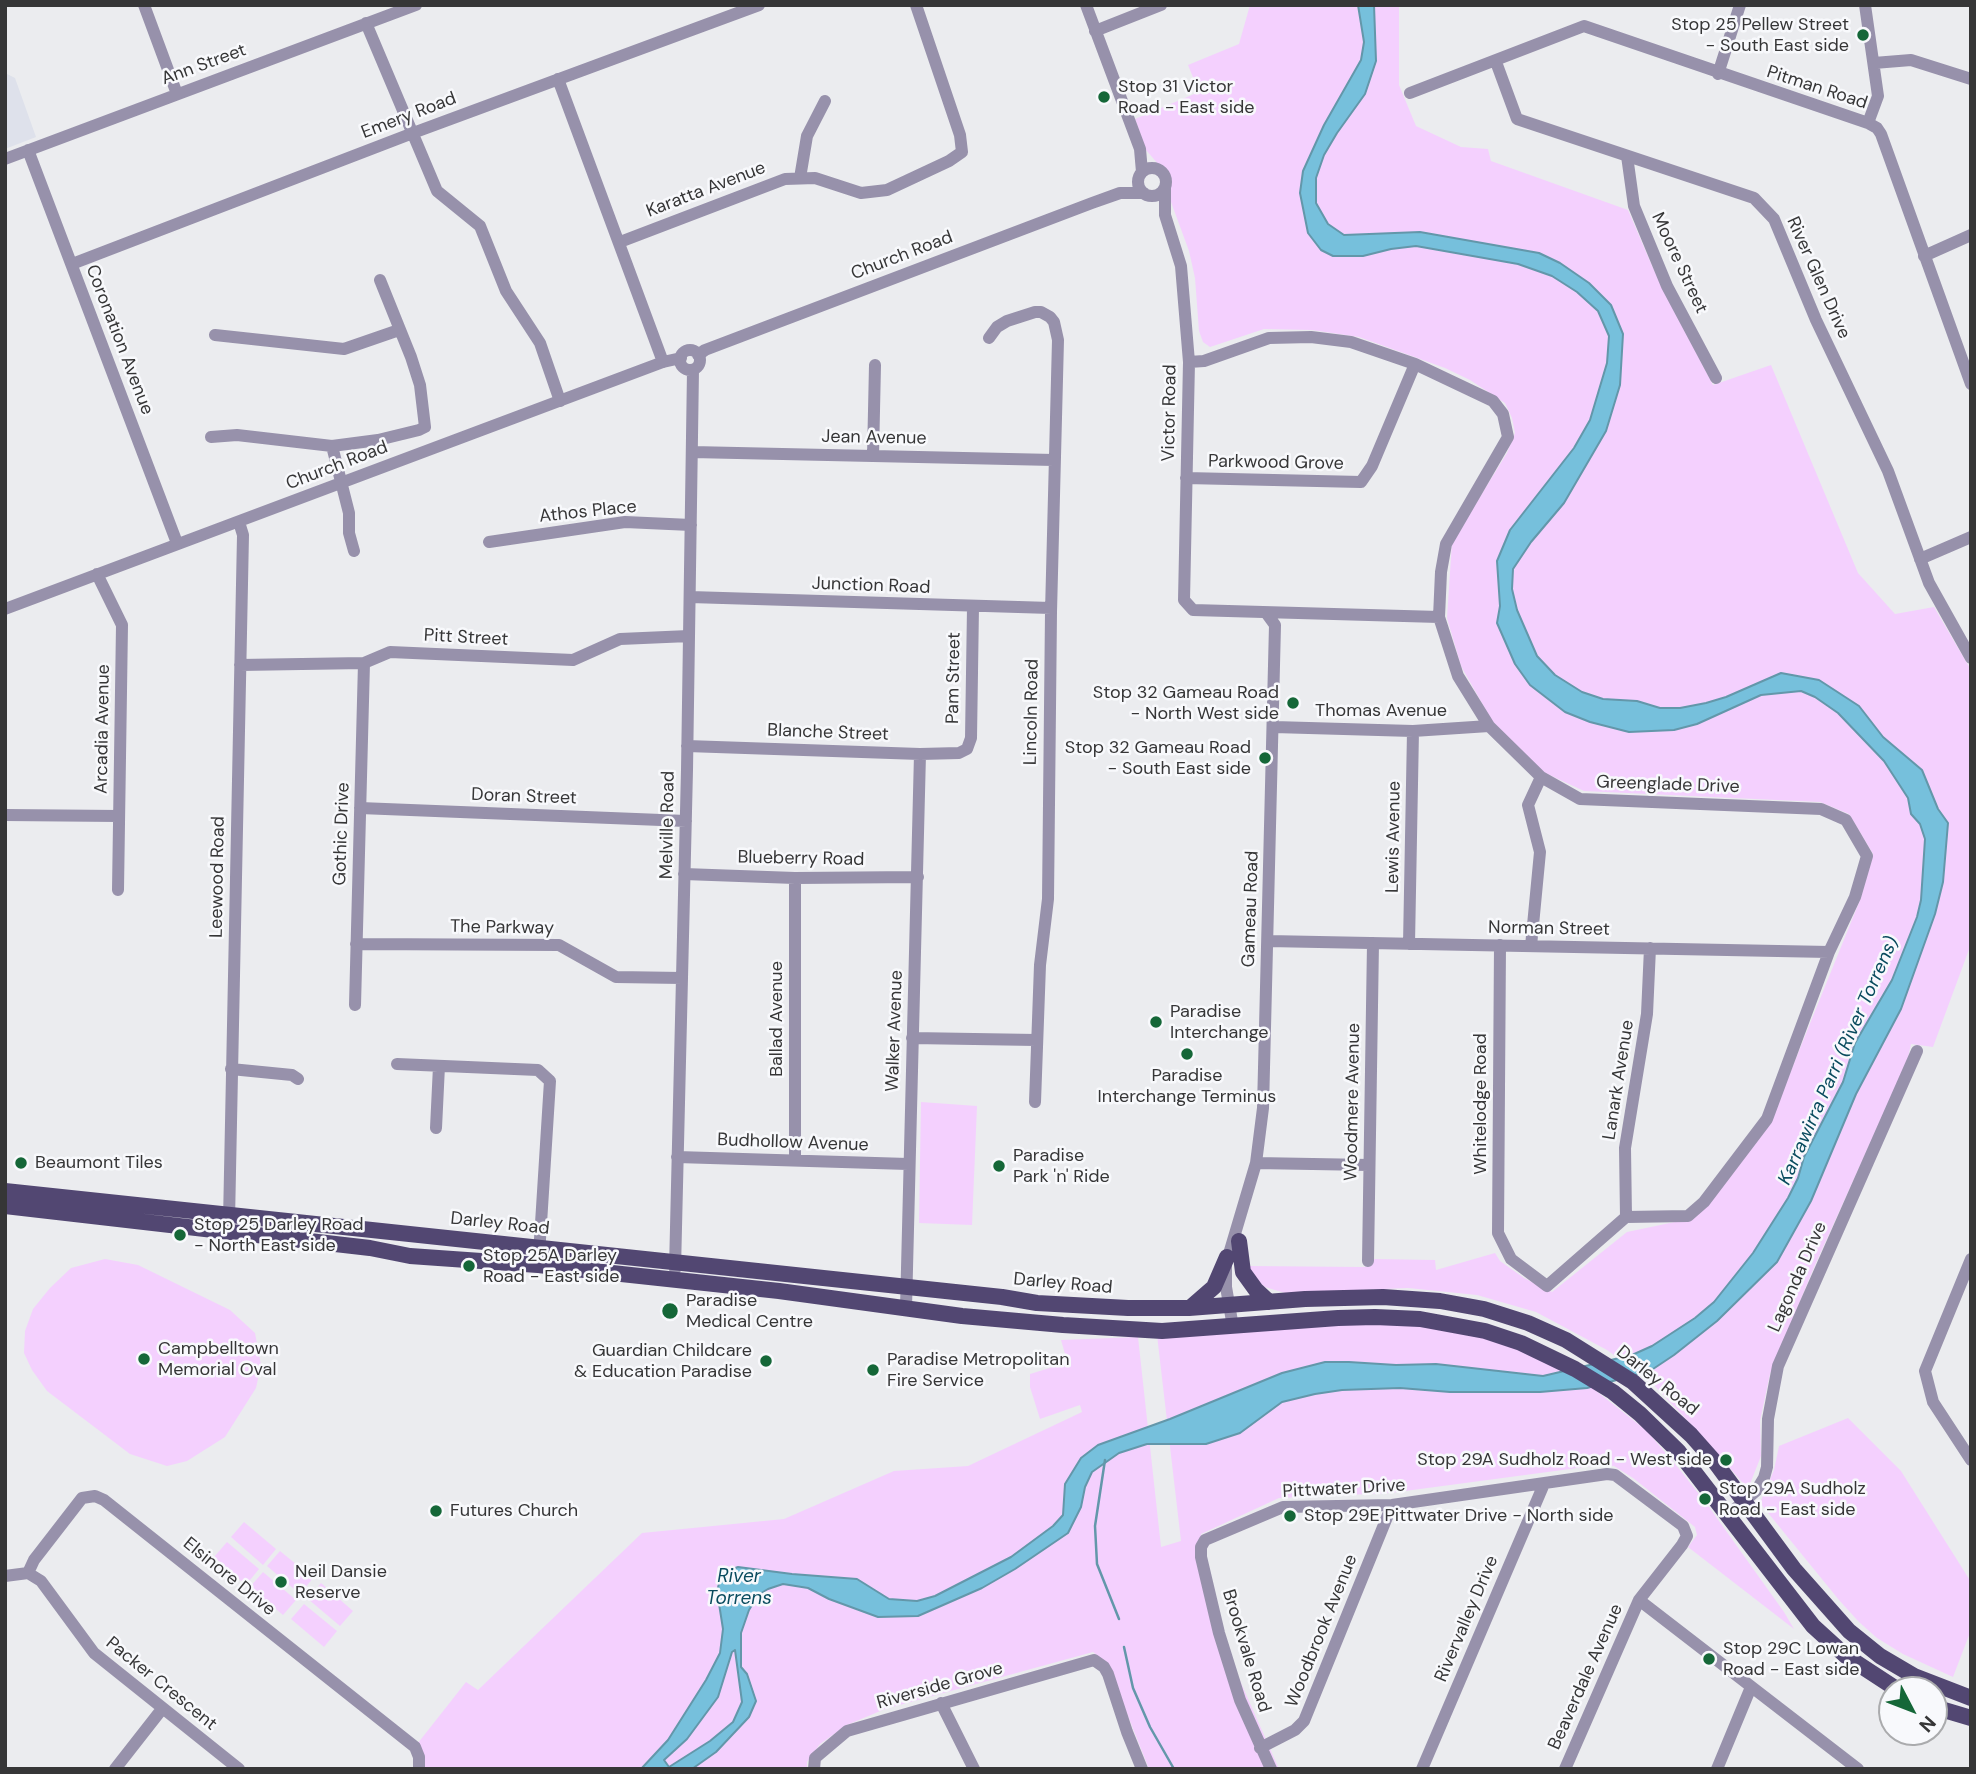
<!DOCTYPE html>
<html>
<head>
<meta charset="utf-8">
<style>
  body { margin:0 }
  #map { position:relative; width:1976px; height:1774px; overflow:hidden; background:#ebecef; font-family:"DM Sans",sans-serif }
  canvas { display:block }
  .frame { position:absolute; inset:0; border:7px solid #363637; pointer-events:none }
  .north { position:absolute; left:1878px; top:1676px; width:70px; height:70px; box-sizing:border-box; background:#f8f9fc; border:2px solid #aaabad; border-radius:50%; rotate:132deg; font-size:19px; font-weight:700; line-height:28px; text-align:center; color:#363637 }
  .north::after { content:''; display:block; margin:auto; width:24px; height:32px; background:#156738; clip-path:polygon(50% 0,100% 100%,50% 72%,0 100%) }
</style>
</head>
<body>
<div id="map">
<canvas width="1976" height="1774"></canvas>
<div class="frame"></div>
<div class="north">N</div>
</div>
<script>
const g = document.querySelector('canvas').getContext('2d');
g.lineJoin = 'round';
function paint(path, color) { g.fillStyle = color; g.fill(path, 'evenodd'); }
const poly = rows => new Path2D(rows.map(r => 'M' + r).join(''));
function stroke(path, color, width, dash) { g.strokeStyle = color; g.lineWidth = width; g.lineCap = dash ? 'butt' : 'round'; g.setLineDash(dash || []); g.stroke(path); }
function drawText(font, color, halo, rows, align = 'center') {
  g.font = font + ' "DM Sans",sans-serif'; g.lineWidth = 5; g.setLineDash([]); g.textBaseline = 'middle'; g.strokeStyle = halo; g.fillStyle = color; for (const [text, x, y, turn = 0] of rows) {
    g.save(); g.translate(x, y); g.rotate((+turn || 0) * Math.PI / 180); g.textAlign = isNaN(turn) ? turn : align; if (halo) g.strokeText(text, 0, 0); g.fillText(text, 0, 0); g.restore();
  }
}
paint(poly([
  [5,73,15,78,36,137,5,149]
]), '#dee1eb');
paint(poly([
  [1250,5,1399,5,1399,85,1416,126,1461,147,1488,149,1491,161,1628,210,1653,268,1713,385,1771,365,1858,573,1895,614,1934,607,1971,670,1971,944,1933,1047,1911,1044,1907,1062,1815,1265,1770,1374,1760,1421,1761,1456,1748,1489,1701,1435,1651,1382,1607,1350,1536,1312,1477,1295,1408,1288,1285,1293,1265,1287,1252,1276,1248,1266,1363,1267,1371,1266,1373,1259,1435,1260,1436,1270,1495,1253,1500,1261,1524,1278,1552,1292,1627,1232,1689,1219,1771,1120,1860,900,1873,854,1849,814,1820,802,1584,791,1541,771,1492,721,1461,666,1447,618,1452,542,1507,453,1515,433,1512,418,1505,403,1470,380,1445,368,1359,337,1312,330,1264,329,1210,347,1203,342,1199,331,1195,278,1189,251,1171,202,1169,189,1171,179,1146,150,1135,119,1199,92,1188,65,1239,44],
  [921,1102,977,1106,972,1225,919,1223],
  [105,1259,138,1265,230,1310,255,1333,261,1365,256,1388,225,1437,187,1461,167,1466,130,1454,47,1391,32,1370,24,1353,25,1331,33,1309,50,1288,71,1268],
  [1335,1325,1411,1325,1477,1335,1531,1354,1586,1383,1647,1431,1680,1470,1709,1507,1784,1612,1794,1629,1688,1547,1697,1535,1695,1527,1633,1478,1614,1466,1600,1465,1390,1493,1279,1498,1201,1534,1219,1633,1279,1769,1149,1769,1107,1663,1093,1652,885,1709,847,1725,820,1744,807,1762,807,1769,423,1769,418,1743,466,1682,478,1690,642,1533,784,1519,894,1471,968,1466,1082,1412,1080,1405,1040,1419,1030,1387,1030,1374,1066,1363,1068,1364,1061,1340,1138,1337,1161,1547,1181,1541,1157,1335],
  [1848,1418,1901,1471,1971,1582,1971,1630,1953,1677,1903,1654,1877,1638,1859,1622,1839,1600,1760,1503,1774,1470,1779,1446],
  [244,1522,276,1549,263,1565,231,1537],
  [227,1542,259,1569,246,1585,214,1557],
  [280,1551,313,1578,300,1594,267,1566],
  [263,1572,296,1600,283,1615,250,1587],
  [321,1583,353,1611,340,1626,308,1599],
  [304,1604,337,1631,324,1647,291,1619]
]), '#f4d0fe');
const water = poly([
  [1358,5,1374,5,1376,61,1365,94,1337,133,1324,155,1316,178,1316,203,1328,224,1344,235,1420,232,1539,253,1560,263,1589,283,1611,305,1623,334,1620,385,1606,431,1564,503,1531,542,1513,569,1512,589,1517,610,1537,656,1555,675,1582,692,1603,699,1637,701,1660,708,1680,708,1706,703,1726,697,1781,673,1819,680,1859,706,1883,737,1922,770,1938,809,1948,823,1943,882,1935,914,1901,1009,1856,1094,1811,1201,1777,1262,1717,1321,1674,1355,1650,1371,1587,1388,1540,1392,1450,1392,1400,1388,1342,1390,1315,1394,1282,1402,1240,1433,1206,1444,1147,1444,1119,1453,1092,1472,1085,1487,1081,1507,1068,1533,1015,1569,982,1588,918,1616,878,1617,829,1599,808,1588,783,1584,768,1589,758,1595,749,1610,741,1633,741,1667,747,1674,756,1701,749,1717,716,1752,692,1769,641,1769,668,1740,706,1680,720,1653,723,1629,717,1591,722,1573,738,1567,792,1574,857,1579,889,1599,917,1601,935,1596,1011,1557,1053,1526,1063,1515,1065,1484,1081,1458,1098,1445,1170,1419,1282,1373,1325,1362,1349,1362,1396,1365,1436,1364,1543,1376,1632,1355,1652,1346,1695,1318,1714,1302,1753,1253,1788,1198,1798,1178,1804,1157,1843,1082,1855,1043,1892,980,1917,917,1921,900,1925,839,1920,824,1911,814,1908,798,1884,761,1838,713,1815,697,1801,691,1761,695,1697,724,1674,730,1629,732,1590,722,1565,712,1530,685,1515,664,1497,623,1500,606,1497,561,1510,530,1574,448,1590,420,1607,363,1609,336,1598,311,1577,292,1552,276,1518,264,1416,246,1391,249,1363,256,1333,256,1321,250,1308,233,1300,193,1303,171,1324,125,1361,60,1364,42,1358,5],
  [735,1650,742,1702,733,1722,710,1741,669,1767,664,1760,687,1739,718,1697,732,1652,735,1650]
]);
paint(water, '#76c0dc');
stroke(water, '#6397aa', 2);
stroke(poly([
  [1105,1460,1095,1526,1097,1564,1119,1619],
  [1124,1647,1133,1688,1150,1727,1174,1769]
]), '#6397aa', 2.5);
stroke(poly([
  [144,5,177,94],
  [1086,5,1140,149,1142,172],
  [1865,5,1878,96,1868,123],
  [366,23,437,191,480,226,506,291,540,343,560,401],
  [1095,31,1161,5],
  [1496,62,1517,119,1754,198,1774,219,1816,320,1888,471,1929,583,1971,658],
  [1874,63,1911,60,1971,79],
  [1718,74,1740,5],
  [558,79,663,362],
  [1410,93,1584,26,1868,123,1877,128,1881,134,1971,384],
  [28,150,177,543],
  [1627,156,1634,206,1667,286,1716,378],
  [5,159,416,5],
  '1138 182a14 14 0 1 1 28 0a14 14 0 1 1-28 0Z',
  [800,178,807,136,825,101],
  [1165,188,1165,215,1181,266,1189,362,1184,600,1193,610,1439,617],
  [620,242,785,179,815,178,861,193,887,190,949,161,962,152,960,135,916,5],
  [1924,256,1971,235],
  [72,264,413,133,759,5],
  [215,335,344,349,399,330],
  [989,338,997,327,1007,321,1035,312,1041,312,1050,317,1054,322,1058,340,1051,612,1048,899,1040,965,1035,1102],
  '680 360a10 10 0 1 1 20 0a10 10 0 1 1-20 0Z',
  [698,355,705,350,1092,203,1120,193,1144,193],
  [1189,362,1204,361,1269,338,1311,337,1351,342,1415,364,1493,401,1503,414,1508,437,1446,544,1441,572,1439,617,1458,676,1489,726,1541,777,1580,799,1821,809,1846,820,1867,856,1855,897,1829,952,1767,1119,1704,1202,1688,1216,1626,1217,1547,1286,1511,1259,1498,1233,1500,945],
  [211,437,237,435,332,446],
  [692,452,1054,460],
  [873,456,875,365],
  [1186,478,1361,482,1372,466,1415,364],
  [489,542,625,522,691,525],
  [354,551,349,533,349,513,332,446,378,440,419,430,425,427,420,385,411,357,380,280],
  [1920,559,1971,537],
  [97,574,122,625,118,890],
  [690,597,1051,608],
  [5,609,663,362,681,358],
  [240,665,364,663,390,652,573,660,620,639,689,636],
  [1274,727,1413,731,1489,726],
  [687,746,920,754,959,753,967,749,971,738,973,607],
  [360,808,686,821],
  [5,815,119,816],
  [684,874,795,878,918,877],
  [795,878,795,1160],
  [1268,941,1829,952],
  [356,944,559,945,616,977,682,978],
  [1409,944,1413,731],
  [1531,946,1540,852,1528,805,1541,777],
  [355,1005,364,663],
  [912,1038,1036,1040],
  [397,1064,538,1070,550,1081,539,1255],
  [231,1069,292,1075,298,1079],
  [436,1128,439,1066],
  [677,1157,908,1164],
  [1256,1163,1369,1165],
  [1626,1217,1625,1148,1647,1014,1650,948],
  [229,1221,243,535,239,522],
  [1971,1259,1925,1371,1933,1402,1971,1460],
  [1368,1261,1373,943],
  [675,1269,687,770,693,370],
  [906,1308,920,754],
  [1233,1327,1226,1287,1226,1264,1256,1163,1263,1108,1275,625,1267,614],
  [1728,1515,1756,1491,1764,1478,1767,1467,1768,1419,1778,1366,1917,1051],
  [28,1573,34,1560,82,1498,95,1496,104,1500,415,1747,419,1757,419,1769],
  [5,1576,28,1573,41,1581,94,1653,239,1769],
  [1639,1600,1858,1769],
  [941,1703,974,1769],
  [1260,1748,1295,1730,1304,1721,1392,1505],
  [115,1769,162,1709],
  [814,1769,815,1758,847,1731,1094,1660,1104,1667,1108,1674,1127,1732,1142,1769],
  [1271,1769,1240,1700,1219,1633,1201,1557,1201,1547,1205,1540,1283,1507,1392,1505,1607,1474,1615,1475,1683,1526,1687,1536,1682,1545,1639,1600,1565,1769],
  [1422,1769,1544,1484],
  [1717,1769,1751,1687]
]), '#9791ab', 12);
stroke(poly([
  [5,1191,1002,1297,1037,1303,1128,1308,1189,1308,1305,1299,1383,1297,1440,1301,1484,1309,1528,1323,1566,1340,1633,1382,1691,1435,1715,1462,1794,1569,1849,1631,1880,1656,1914,1676,1971,1698],
  [5,1206,370,1248,410,1256,538,1265,779,1291,962,1316,1063,1325,1162,1331,1338,1318,1375,1317,1420,1319,1485,1331,1521,1343,1575,1369,1613,1392,1640,1414,1678,1451,1813,1626,1846,1656,1898,1690],
  [1239,1241,1243,1272,1256,1290,1269,1302],
  [1191,1307,1214,1287,1227,1257],
  [1934,1707,1971,1718]
]), '#524772', 16);
for (const [x, y, r, color] of [
  [1863,35,7,"#156738"],
  [1104,97,7,"#156738"],
  [1293,703,7,"#156738"],
  [1265,758,7,"#156738"],
  [1156,1022,7,"#156738"],
  [1187,1054,7,"#156738"],
  [21,1163,7,"#156738"],
  [999,1166,7,"#156738"],
  [180,1235,7,"#156738"],
  [469,1266,7,"#156738"],
  [670,1311,9,"#156738"],
  [144,1359,7,"#156738"],
  [766,1361,7,"#156738"],
  [873,1370,7,"#156738"],
  [1726,1460,7,"#156738"],
  [1705,1499,7,"#156738"],
  [436,1511,7,"#156738"],
  [1290,1516,7,"#156738"],
  [281,1582,7,"#156738"],
  [1709,1659,7,"#156738"]
]) { const dot = new Path2D(); dot.arc(x, y, r, 0, 2 * Math.PI); g.fillStyle = color; g.fill(dot); stroke(dot, '#f8f9fc', 2.5); }
drawText('18px', '#363637', '#f8f9fc', [
  ["Stop 25 Pellew Street",1849,25,"right"],
  ["- South East side",1849,46,"right"],
  ["Stop 31 Victor",1118,87],
  ["Road - East side",1118,108],
  ["Stop 32 Gameau Road",1279,693,"right"],
  ["- North West side",1279,714,"right"],
  ["Stop 32 Gameau Road",1251,748,"right"],
  ["- South East side",1251,769,"right"],
  ["Paradise",1170,1012],
  ["Interchange",1170,1033],
  ["Paradise",1187,1076,"center"],
  ["Interchange Terminus",1187,1097,"center"],
  ["Paradise",1013,1156],
  ["Park 'n' Ride",1013,1177],
  ["Beaumont Tiles",35,1163],
  ["Stop 25 Darley Road",194,1225],
  ["- North East side",194,1246],
  ["Stop 25A Darley",483,1256],
  ["Road - East side",483,1277],
  ["Paradise",686,1301],
  ["Medical Centre",686,1322],
  ["Campbelltown",158,1349],
  ["Memorial Oval",158,1370],
  ["Guardian Childcare",752,1351,"right"],
  ["& Education Paradise",752,1372,"right"],
  ["Paradise Metropolitan",887,1360],
  ["Fire Service",887,1381],
  ["Stop 29A Sudholz Road - West side",1712,1460,"right"],
  ["Stop 29A Sudholz",1719,1489],
  ["Road - East side",1719,1510],
  ["Futures Church",450,1511],
  ["Stop 29E Pittwater Drive - North side",1304,1516],
  ["Neil Dansie",295,1572],
  ["Reserve",295,1593],
  ["Stop 29C Lowan",1723,1649],
  ["Road - East side",1723,1670]
], 'left');
drawText('18px', '#363637', '#f8f9fc', [
  ["Ann Street",204,65,-20],
  ["Pitman Road",1817,88,18],
  ["Emery Road",409,116,-21],
  ["Karatta Avenue",706,190,-21],
  ["Church Road",902,256,-21],
  ["Moore Street",1679,263,65],
  ["River Glen Drive",1818,278,66],
  ["Coronation Avenue",119,340,69],
  ["Victor Road",1170,413,-89],
  ["Jean Avenue",874,438,1],
  ["Parkwood Grove",1276,463,1],
  ["Church Road",337,466,-21],
  ["Athos Place",588,512,-6],
  ["Junction Road",871,586,2],
  ["Pitt Street",466,638,3],
  ["Pam Street",954,678,-89],
  ["Thomas Avenue",1381,711],
  ["Lincoln Road",1032,712,-89],
  ["Arcadia Avenue",103,729,-89],
  ["Blanche Street",828,733,2],
  ["Greenglade Drive",1668,785,2],
  ["Doran Street",524,797,2],
  ["Melville Road",668,825,-89],
  ["Gothic Drive",342,834,-88],
  ["Lewis Avenue",1394,837,-89],
  ["Blueberry Road",801,859,1],
  ["Leewood Road",218,877,-89],
  ["Gameau Road",1251,909,-88],
  ["The Parkway",502,928,1],
  ["Norman Street",1549,929,1],
  ["Ballad Avenue",777,1019,-90],
  ["Walker Avenue",895,1031,-88],
  ["Lanark Avenue",1619,1080,-81],
  ["Woodmere Avenue",1353,1102,-89],
  ["Whitelodge Road",1481,1104,-90],
  ["Budhollow Avenue",793,1143,2],
  ["Darley Road",500,1224,6],
  ["Lagonda Drive",1798,1277,-66],
  ["Darley Road",1063,1284,5],
  ["Darley Road",1657,1381,39],
  ["Pittwater Drive",1344,1489,-3],
  ["Elsinore Drive",229,1577,39],
  ["Rivervalley Drive",1467,1619,-67],
  ["Woodbrook Avenue",1322,1631,-68],
  ["Brookvale Road",1246,1651,73],
  ["Beaverdale Avenue",1586,1677,-66],
  ["Packer Crescent",161,1684,39],
  ["Riverside Grove",940,1686,-16]
]);
drawText('italic 19px', '#094b5e', '#f8f9fc', [
  ["Karrawirra Parri (River Torrens)",1839,1061,-66],
  ["River",739,1577],
  ["Torrens",739,1599]
]);
</script>
</body>
</html>
